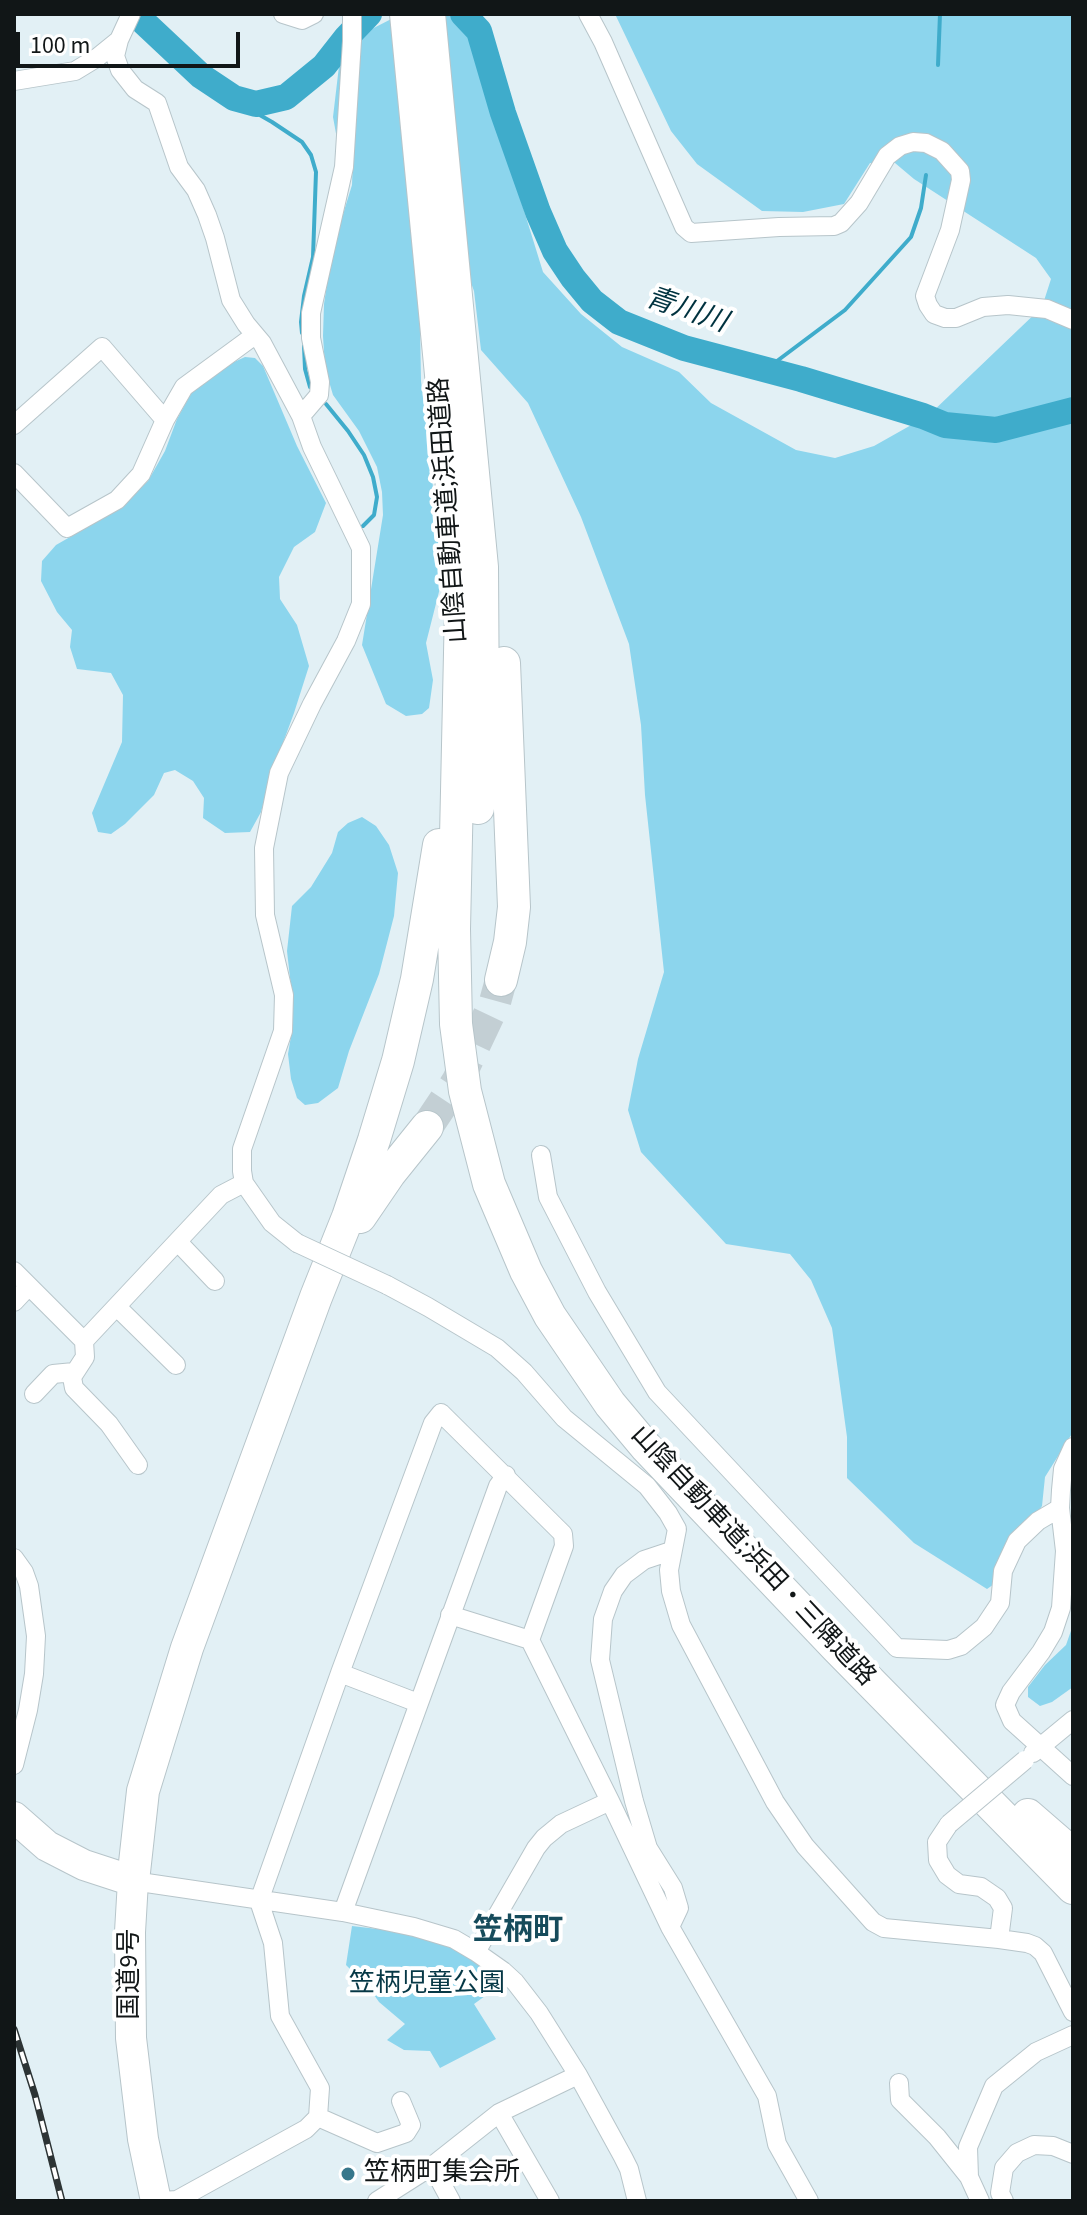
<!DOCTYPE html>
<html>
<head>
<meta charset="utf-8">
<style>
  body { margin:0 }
  #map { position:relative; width:1087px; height:2215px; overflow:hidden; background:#e2f0f5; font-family:"Source Sans 3",sans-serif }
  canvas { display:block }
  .frame { position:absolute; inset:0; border:16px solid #111617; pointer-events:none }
  .scale { position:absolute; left:16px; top:32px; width:224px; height:36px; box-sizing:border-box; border:4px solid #111617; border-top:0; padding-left:10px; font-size:24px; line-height:28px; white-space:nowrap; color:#111617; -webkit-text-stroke:6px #fff; paint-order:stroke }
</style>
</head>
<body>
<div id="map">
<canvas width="1087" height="2215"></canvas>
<div class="frame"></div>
<div class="scale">100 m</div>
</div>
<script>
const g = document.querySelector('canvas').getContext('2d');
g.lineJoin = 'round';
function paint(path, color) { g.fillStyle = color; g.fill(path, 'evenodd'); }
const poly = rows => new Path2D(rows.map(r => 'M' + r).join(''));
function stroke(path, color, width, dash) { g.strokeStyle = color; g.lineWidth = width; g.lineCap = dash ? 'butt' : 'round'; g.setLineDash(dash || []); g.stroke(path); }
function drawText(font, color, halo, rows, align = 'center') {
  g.font = font + ' "Source Sans 3","Noto Sans JP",sans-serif'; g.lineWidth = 8; g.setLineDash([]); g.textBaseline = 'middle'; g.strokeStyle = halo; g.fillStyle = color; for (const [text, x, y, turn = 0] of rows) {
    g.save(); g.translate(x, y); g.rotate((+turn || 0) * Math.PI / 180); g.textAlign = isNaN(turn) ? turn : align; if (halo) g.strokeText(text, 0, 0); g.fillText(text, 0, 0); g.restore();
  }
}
paint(poly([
  [401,14,449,14,472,33,479,65,543,272,581,314,622,347,679,372,711,403,796,450,835,458,874,446,929,415,1042,307,1051,279,1036,258,914,179,895,163,870,163,844,204,803,212,762,211,697,164,671,131,615,14,1073,14,1073,1432,1045,1477,1042,1506,998,1567,997,1582,987,1589,914,1543,847,1478,847,1437,832,1328,811,1280,790,1254,726,1244,641,1152,628,1110,638,1059,664,972,645,795,641,725,629,644,581,517,528,403,481,350,474,291,463,261,419,271,421,381,443,576,426,643,433,680,429,708,422,714,406,716,386,704,362,645,383,515,382,492,377,467,359,431,333,395,325,368,323,336,324,304,332,250,352,185,353,158,337,139,333,117,339,66,364,33],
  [245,357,255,358,263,366,297,446,326,503,315,532,294,547,279,577,280,599,297,625,309,666,294,713,273,770,261,812,250,832,225,833,203,818,204,798,193,781,175,770,164,773,154,795,125,824,111,834,98,832,92,813,122,742,123,695,111,673,77,669,70,647,72,630,57,612,41,581,42,561,56,545,119,509,148,481,165,451,177,419,193,390,223,367],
  [362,817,376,826,389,845,398,873,394,916,379,974,349,1051,338,1088,318,1103,305,1105,297,1098,291,1079,288,1054,291,1036,291,987,287,951,292,906,311,887,332,853,338,832,348,823],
  [1073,1625,1073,1687,1052,1702,1040,1706,1028,1697,1028,1687,1045,1665,1066,1645],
  [352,1926,403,1932,459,1950,503,1983,474,2004,496,2039,440,2068,430,2051,404,2050,387,2040,405,2024,379,2002,370,1989,346,1965]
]), '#8cd5ed');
stroke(poly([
  [938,65,940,14],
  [234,98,244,106,272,122,302,142,311,155,316,172,313,257,304,296,301,322,302,333],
  [304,346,305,369,310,387],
  [765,370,845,310,911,237,921,208,926,175],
  [326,404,348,431,364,455,373,477,377,497,374,515,363,526]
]), '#3faccb', 4);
stroke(poly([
  [135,14,201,76,234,98,256,104,286,97,324,66,346,38,369,14],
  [463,14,479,31,503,113,538,212,555,251,573,278,592,301,619,322,684,348,801,379,923,416,945,425,996,430,1073,410]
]), '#3faccb', 26);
stroke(poly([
  [427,1127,457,1082,495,1002,501,980]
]), '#c3cfd4', 32, [32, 16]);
const minor = poly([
  [131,14,119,40,115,56,120,70,135,89,157,103,179,167,196,190,207,215,215,238,231,300,246,324,262,343,301,416,312,447,361,548,361,604,346,641,312,704,279,773,264,848,265,915,284,995,283,1031,242,1149,242,1171,244,1183,272,1223,297,1243],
  [283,14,302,20,314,14],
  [588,14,603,42,684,227,691,233,779,227,834,226,841,223,859,203,887,156,900,146,913,142,926,143,942,151,960,171,961,180,950,230,925,296,928,305,934,314,945,318,956,318,983,307,1008,305,1047,309,1073,320],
  [14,81,75,71,98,57,119,40],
  [301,416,319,395,320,382,311,338,311,313,344,167,352,41,352,14],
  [165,420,184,387,255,335],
  [14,425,102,347,165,420,141,474,117,500,67,528,14,473],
  [541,1155,548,1197,597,1292,657,1392,897,1648,948,1650,961,1646,984,1627,1000,1603,1003,1571,1017,1541,1038,1521,1060,1508],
  [178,1242,215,1281],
  [14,1271,84,1341,85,1357,72,1377,74,1388,109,1424,138,1465],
  [387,1285,428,1307,497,1348,524,1372,564,1418,647,1486,668,1513,677,1529,669,1570,671,1591,681,1625,775,1802,805,1846,873,1922,884,1928,999,1939,1027,1943,1035,1946,1043,1953,1073,2012],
  [14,1302,29,1286],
  [117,1307,176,1365],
  [84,1341,221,1195,244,1183],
  [34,1394,53,1374,74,1372],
  [1073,1447,1063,1469,1061,1490,1060,1508,1065,1551,1061,1608,1053,1632,1041,1652,1011,1692,1005,1705,1012,1721,1073,1776],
  [14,1558,24,1572,29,1586,36,1636,34,1674,28,1710,14,1765],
  [450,1615,530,1640,610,1801,670,1927,767,2096,777,2144,809,2201],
  [418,1703,340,1673,433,1423,441,1413,563,1534,564,1546,530,1640],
  [1033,1753,1073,1720],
  [949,1824,937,1842,938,1860,947,1875,959,1884,981,1887,997,1898,1003,1908,999,1939],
  [133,1881,343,1912,414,1927,454,1939,476,1952,503,1971,515,1982,539,2013,578,2075,623,2157,629,2169,637,2201],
  [343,1912,498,1486,506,1475],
  [670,1927,679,1908,673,1888,648,1848,634,1801,600,1660,603,1619,613,1591,624,1575,644,1560,671,1551],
  [476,1952,536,1848,544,1838,561,1824,610,1801],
  [899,2083,900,2100,937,2137,969,2177],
  [499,2113,550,2201],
  [318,2117,377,2143,406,2133,411,2125,401,2101],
  [432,2166,451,2201],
  [162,2201,177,2200,306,2129,318,2117,320,2088,280,2016,273,1943,259,1901,340,1673],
  [377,2201,432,2166,499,2113,578,2075],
  [980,2201,969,2177,968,2147,994,2086,1036,2052,1073,2035],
  [1004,2201,1000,2193,1004,2168,1017,2153,1034,2145,1053,2146,1073,2154]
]);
const trunk = poly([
  [14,1817,47,1846,84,1865,133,1881,130,1932,131,2038,143,2139,156,2201]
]);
const motorway = poly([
  [406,14,456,529,461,607,454,929,456,1024,465,1091,489,1184,526,1271,550,1316,610,1404,646,1447,836,1647,1073,1888],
  [429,14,482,567,483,729,478,808],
  [501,980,510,942,514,907,504,663],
  [360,1217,390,1173,427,1127],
  [1028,1815,1073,1854],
  [133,1881,143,1791,187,1648,316,1297,348,1217,374,1140,398,1061,417,979,439,845]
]);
stroke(minor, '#b7c5ca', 20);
stroke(trunk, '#b7c5ca', 32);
stroke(motorway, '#b7c5ca', 34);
stroke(minor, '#fff', 18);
stroke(trunk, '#fff', 30);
stroke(motorway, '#fff', 32);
const rail = poly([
  [14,2029,35,2095,62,2201]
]);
stroke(rail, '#2d3435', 7);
stroke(rail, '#fff', 4, [12]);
const minorBridge = poly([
  [297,1243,387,1285],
  [949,1824,1025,1760]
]);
stroke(minorBridge, '#b7c5ca', 20, []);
stroke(minorBridge, '#fff', 18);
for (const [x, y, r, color] of [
  [348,2174,8,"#37778b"]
]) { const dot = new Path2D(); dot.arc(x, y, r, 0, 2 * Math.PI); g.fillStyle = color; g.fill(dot); stroke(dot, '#fff', 3); }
drawText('26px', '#111617', '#fff', [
  ["山陰自動車道;浜田道路",450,510,-94],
  ["山陰自動車道;浜田・三隅道路",752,1557,47],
  ["国道9号",131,1974,-90]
]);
drawText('26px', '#063846', '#fff', [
  ["笠柄児童公園",427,1985]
]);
drawText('26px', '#111617', '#fff', [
  ["笠柄町集会所",364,2174]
], 'left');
drawText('italic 28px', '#00323f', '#fff', [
  ["青川川",686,312,19]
]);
drawText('bold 30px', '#164b5b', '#fff', [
  ["笠柄町",518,1932]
]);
</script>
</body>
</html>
